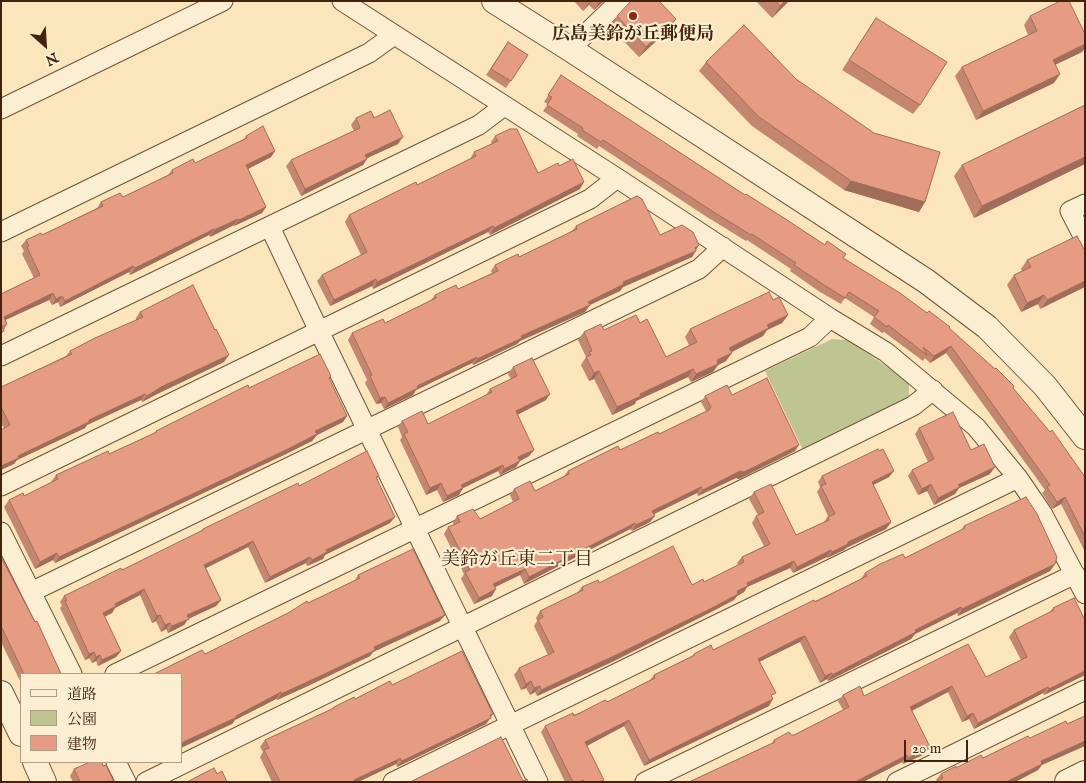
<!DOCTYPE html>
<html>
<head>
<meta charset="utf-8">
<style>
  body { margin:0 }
  #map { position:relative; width:1086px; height:783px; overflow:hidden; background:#fbe5bc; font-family:"IM FELL English","Noto Serif JP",serif }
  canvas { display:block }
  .frame { position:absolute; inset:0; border:2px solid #41240b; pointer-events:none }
  .legend { position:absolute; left:20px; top:673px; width:162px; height:90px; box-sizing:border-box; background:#fceed3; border:1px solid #b19d83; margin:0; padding:6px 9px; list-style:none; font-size:15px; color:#41240b }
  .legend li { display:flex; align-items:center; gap:10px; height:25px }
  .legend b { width:25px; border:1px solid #b19d83 }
  .north { position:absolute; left:20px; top:20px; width:50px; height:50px; -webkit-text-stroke:4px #fceed3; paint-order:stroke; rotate:154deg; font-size:14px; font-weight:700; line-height:20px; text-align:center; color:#41240b }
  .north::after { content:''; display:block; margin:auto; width:18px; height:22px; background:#41240b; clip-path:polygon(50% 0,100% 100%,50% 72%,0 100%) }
  .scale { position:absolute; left:904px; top:740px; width:64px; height:22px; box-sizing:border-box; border:2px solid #41240b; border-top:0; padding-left:6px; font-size:15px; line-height:18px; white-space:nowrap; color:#41240b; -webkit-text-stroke:4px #fceed3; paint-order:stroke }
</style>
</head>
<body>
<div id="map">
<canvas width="1086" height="783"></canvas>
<div class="frame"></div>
<ul class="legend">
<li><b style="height:6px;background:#fceed3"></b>道路</li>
<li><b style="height:14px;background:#bec591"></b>公園</li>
<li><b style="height:14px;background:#e59c82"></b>建物</li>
</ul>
<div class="north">N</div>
<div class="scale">20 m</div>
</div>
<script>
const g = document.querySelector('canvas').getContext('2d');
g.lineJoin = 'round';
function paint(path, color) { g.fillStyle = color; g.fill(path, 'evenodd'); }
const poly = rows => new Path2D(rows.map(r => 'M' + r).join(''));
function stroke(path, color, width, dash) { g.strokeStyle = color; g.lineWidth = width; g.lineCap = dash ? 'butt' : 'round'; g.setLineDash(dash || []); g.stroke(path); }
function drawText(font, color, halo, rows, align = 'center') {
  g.font = font + ' "IM FELL English","Noto Serif JP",serif'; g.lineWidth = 4.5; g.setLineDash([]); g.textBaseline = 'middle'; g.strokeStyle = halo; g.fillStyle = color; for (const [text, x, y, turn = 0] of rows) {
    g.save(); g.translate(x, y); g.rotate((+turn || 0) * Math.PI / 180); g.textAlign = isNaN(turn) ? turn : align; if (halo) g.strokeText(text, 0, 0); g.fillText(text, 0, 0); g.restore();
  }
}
paint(poly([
  [832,339,848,340,909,382,909,399,803,450,765,371]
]), '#bec591');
const minor = poly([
  [342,1,617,178,830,318,886,352,976,427,1018,478,1042,513,1085,594],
  [570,49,620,1],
  [1,109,223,1],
  [1085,204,1070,211,1085,240],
  [270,227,319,331,538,782],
  [1,232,369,53,394,35],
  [1,356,479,125,504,106],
  [1,486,590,199,617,178],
  [1,532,72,674],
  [31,592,699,269,723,247],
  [115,674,810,337,830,318],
  [116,762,126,782],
  [146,782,913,406,933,390],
  [393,782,1018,478],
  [645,782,1075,574],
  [897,782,1085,690]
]);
const tertiary = poly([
  [494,1,570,49,926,281,987,327,1045,386,1085,437],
  [1,693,21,734],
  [35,762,44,782],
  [1067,782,1085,773]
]);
stroke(minor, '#705437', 21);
stroke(tertiary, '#705437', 26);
stroke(minor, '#fceed3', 19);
stroke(tertiary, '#fceed3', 24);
paint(poly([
  [574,1,604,1,594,10,589,5,583,11],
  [756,1,789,1,772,18],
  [617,16,669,29,639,57,610,27],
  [1030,16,1085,34,1085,48,1082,52,1055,65,1054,83,976,120,955,76,962,67,1028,35,1024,25],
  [876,18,920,105,913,114,842,70],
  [508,42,528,55,506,88,486,75],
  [706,62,796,79,925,202,919,212,844,190,752,126,699,71],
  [561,75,745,195,843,258,949,328,1013,389,1085,477,1085,552,1061,504,1052,509,1042,493,1045,490,946,353,930,363,925,358,923,361,884,332,882,333,870,324,874,317,845,298,841,304,820,292,790,271,791,269,747,240,746,241,707,217,599,146,597,149,577,136,578,134,543,111,548,104,544,102],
  [1085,105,1085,164,974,218,954,176,962,165],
  [356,118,374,118,398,144,367,158,363,165,301,196,286,166,291,160,354,131,351,125],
  [246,136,275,151,271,157,248,169,266,207,262,213,234,226,234,225,210,237,209,235,130,275,129,272,60,307,58,302,52,305,49,300,5,320,7,324,4,330,1,335,1,294,34,278,22,254,24,251,21,246,26,240,42,235,97,208,101,202,123,197,168,175,172,170,195,163,244,139],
  [495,136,538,173,559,166,580,189,490,235,488,232,373,289,372,286,330,306,317,281,322,275,361,255,345,222,349,215,417,185,470,159,474,152,492,144,491,142],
  [576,226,660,235,696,251,692,257,623,287,620,291,590,305,585,312,520,341,517,344,473,365,472,363,416,390,413,395,384,409,381,403,376,404,365,383,367,380,348,340,352,333,385,323,431,300,435,295,458,289,492,273,491,271,495,265,519,257,572,231],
  [1085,251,1040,309,1038,304,1021,312,1007,285,1014,275,1022,271,1021,269,1027,260],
  [773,300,788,315,782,323,767,330,763,336,731,352,726,361,718,365,713,372,691,382,688,377,636,401,635,404,612,415,594,379,589,381,581,365,586,357,578,340,584,332,604,330,640,323,666,357,689,345,685,337,690,329],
  [140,312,224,362,157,394,142,402,141,400,87,425,85,428,17,460,14,464,4,428,1,423,1,387,66,356,70,351,136,320,136,318],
  [513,367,546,400,517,415,534,450,529,456,520,461,516,467,500,475,498,471,463,488,459,495,443,502,437,490,426,495,400,440,402,437,398,427,402,421,428,424,486,395,490,389,511,379,508,374],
  [329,379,347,416,343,422,317,435,312,441,286,454,55,563,53,560,35,569,4,507,9,500,24,496,52,482,51,482,56,475,109,454,154,433,156,431,249,388],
  [732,395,795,451,739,479,736,478,698,496,697,493,654,514,650,522,632,531,630,529,524,584,520,575,495,587,492,596,474,604,461,579,464,574,444,534,448,527,454,525,453,523,457,516,480,519,513,502,510,495,514,489,535,491,564,476,568,471,659,434,706,411,701,402,705,396],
  [919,428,971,450,990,474,959,488,955,494,934,505,927,491,918,495,908,476,912,470,928,462,915,434],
  [379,476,377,478,390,523,325,555,323,559,307,566,306,563,265,583,248,547,206,568,221,600,216,606,188,619,184,625,168,633,166,629,161,632,156,621,152,623,140,595,115,608,112,613,104,617,121,651,116,657,98,666,96,661,92,663,89,658,85,660,60,608,62,606,60,602,64,596,122,570,201,532,203,529,299,486],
  [822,476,889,477,873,485,891,522,886,529,846,548,844,550,827,558,827,557,793,573,790,568,747,587,744,592,737,596,734,600,711,612,612,662,537,696,535,692,530,695,526,688,521,690,514,675,519,668,548,655,534,626,537,621,536,618,540,611,577,593,582,587,599,583,692,585,704,582,738,565,737,563,742,557,764,546,752,523,756,516,758,515,749,499,754,492,796,535,824,522,828,516,817,492,820,487,818,482],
  [964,526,1055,564,1050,571,958,616,957,613,915,634,911,639,828,681,827,679,820,683,800,642,794,644,759,662,772,698,769,706,644,766,624,726,587,746,602,782,565,782,541,732,545,726,607,702,650,680,654,675,692,656,694,654,713,650,861,579,865,573,905,558,961,530],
  [1,557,61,674,21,674,21,683,1,642],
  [358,575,440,621,373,652,370,656,312,684,277,700,276,699,235,720,232,724,205,654,355,580],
  [1053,608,1085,675,1044,695,1043,693,974,729,969,719,962,722,948,692,912,711,930,747,925,754,903,764,902,762,863,782,689,782,772,743,774,740,794,735,843,710,838,701,843,695,864,696,986,677,1021,660,1009,637,1014,630,1049,613],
  [392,685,491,717,486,724,397,767,396,764,358,782,272,782,260,757,263,752,260,747,265,740,332,709,334,707],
  [1067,724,1038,770,1015,782,935,782,937,781,936,780,941,774,983,758,1030,738],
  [103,766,114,782,73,782,70,776,74,769]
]), '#c58670');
paint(poly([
  [590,1,592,1,583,11],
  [600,1,604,1,594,10],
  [785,1,789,1,772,18,780,6],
  [676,19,669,29,639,57,646,47],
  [1085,44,1085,48,1082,52,1046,69,1053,60],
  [1060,74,1054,83,976,120,983,111],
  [403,137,398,144,361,161,365,155],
  [275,151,271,157,242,172,246,165],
  [1085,157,1085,164,974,218,982,206],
  [367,159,363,165,301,196,305,189],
  [851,181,925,202,919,212,844,190],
  [584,182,580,189,490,235,494,228],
  [266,207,262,213,234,226,239,220],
  [238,219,234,225,210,237,214,230],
  [493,226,488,232,373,289,377,282],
  [214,229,209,235,130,275,135,268],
  [699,245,692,257,623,287,620,291,585,307,590,305,585,312,520,341,517,344,473,365,477,359,588,302,623,282],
  [133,266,129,272,60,307,65,301],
  [376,279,372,286,330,306,334,300],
  [1085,281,1085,287,1040,309,1047,300],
  [53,293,49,300,1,322,4,317],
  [1044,295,1038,304,1021,312,1027,303],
  [62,296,58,302,52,305,56,299],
  [788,315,782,323,767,330,763,336,724,356,729,348,767,325],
  [951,346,946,353,930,363,934,356],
  [732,353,726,361,718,365,713,372,691,382,696,374,717,360],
  [229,355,224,362,157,394,142,402,147,396,161,387],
  [477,357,472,363,416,390,413,395,384,409,388,403,417,386],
  [693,369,688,377,636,401,635,404,612,415,617,407,640,394],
  [599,371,594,379,589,381,594,373],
  [145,394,141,400,87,425,85,428,17,460,14,464,1,470,1,466,18,456,89,420],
  [550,394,546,400,511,418,516,411],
  [385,397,381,403,376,404,380,398],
  [347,416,343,422,317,435,312,441,286,454,55,563,59,557],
  [799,445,795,451,739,479,736,478,698,496,703,490,740,471],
  [534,450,529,456,514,464,518,457],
  [520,461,516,467,500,475,504,469],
  [503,465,498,471,457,491,461,485],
  [995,467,990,474,959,488,955,494,934,505,938,498,958,485],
  [894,471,889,477,867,488,872,482],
  [441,483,437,490,426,495,430,488],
  [931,484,927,491,918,495,922,489],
  [701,487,697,493,648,517,652,511],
  [463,488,459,495,443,502,447,496],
  [1065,497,1061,504,1052,509,1057,502],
  [655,516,650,522,632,531,636,525],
  [395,517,390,523,325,555,323,559,307,566,312,560,326,550],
  [891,522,886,529,846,548,844,550,827,558,832,552,848,542],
  [635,523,630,529,524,584,529,577],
  [253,541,248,547,200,571,204,565],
  [831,550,827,557,793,573,797,567],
  [57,553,53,560,35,569,40,562],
  [310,557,306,563,265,583,270,577],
  [794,561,790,568,747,587,744,592,737,596,734,600,711,612,612,662,537,696,541,690,737,591,747,583],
  [1055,564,1050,571,958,616,962,609],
  [525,569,520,575,489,590,493,584],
  [144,589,140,595,115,608,112,613,98,620,103,613,115,604],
  [496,589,492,596,474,604,479,598],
  [221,600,216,606,188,619,184,625,168,633,172,626,187,615],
  [961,607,957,613,915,634,911,639,828,681,832,675,915,630],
  [160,615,156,621,152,623,157,616],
  [445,615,440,621,373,652,370,656,312,684,277,700,281,694,374,647],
  [170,623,166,629,161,632,165,625],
  [805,636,800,642,753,665,758,659],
  [121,651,116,657,98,666,102,660],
  [94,652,89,658,85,660,89,654],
  [100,655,96,661,92,663,96,657],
  [1085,671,1085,675,1044,695,1049,689],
  [832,673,827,679,820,683,825,676],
  [531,681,526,688,521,690,526,684],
  [540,686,535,692,530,695,534,688],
  [952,686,948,692,905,714,910,707],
  [1048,687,1043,693,974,729,978,723],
  [281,692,276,699,235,720,232,724,181,748,181,743],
  [773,699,769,706,644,766,649,760],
  [973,713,969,719,962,722,967,716],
  [493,714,486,724,397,767,402,761],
  [629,720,624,726,581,749,585,742],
  [1085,741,1085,746,1042,765,1038,770,1015,782,1006,782,1041,761],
  [930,747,925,754,903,764,908,758],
  [907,755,902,762,863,782,855,782],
  [400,758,396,764,358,782,352,782,354,780]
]), '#a06d5b');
const building = poly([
  [631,1,659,1,676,19,646,47,617,16,631,1],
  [776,1,785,1,780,6,776,1],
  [1060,1,1069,1,1085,34,1085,44,1053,60,1060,74,983,111,962,67,1037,31,1030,16,1060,1],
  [876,18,947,62,920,105,849,60,876,18],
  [744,25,796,79,874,133,940,152,925,202,851,181,759,117,706,62,744,25],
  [508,42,528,55,511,81,491,69,508,42],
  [561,75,745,195,746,194,784,218,825,245,827,241,846,254,843,258,900,293,927,313,929,311,950,327,949,328,995,369,996,368,1014,386,1013,388,1050,432,1052,430,1085,477,1085,537,1065,497,1057,502,1047,487,1050,485,951,346,934,356,923,347,927,355,888,325,887,327,874,317,879,311,849,292,845,298,824,285,794,265,796,263,752,234,751,235,712,211,603,140,601,142,582,130,583,128,547,105,552,97,548,95,561,75],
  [1085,105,1085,157,982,206,962,165,1085,105],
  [390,110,403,137,365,155,367,159,305,189,291,160,360,128,356,118,371,111,374,118,390,110],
  [263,126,275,151,246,165,266,207,239,220,238,219,214,230,214,229,135,268,133,266,65,301,62,296,56,299,53,293,4,317,7,324,2,327,4,331,1,333,1,294,40,275,27,247,29,246,26,240,41,233,42,235,103,206,101,202,120,193,123,197,173,173,172,170,193,159,195,163,247,138,246,136,263,126],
  [510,129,517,129,538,173,558,163,559,166,573,159,584,182,494,228,493,226,377,282,376,279,334,300,322,275,367,252,349,215,416,182,417,185,476,156,474,152,498,141,495,136,510,129],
  [637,196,642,199,660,235,682,225,693,232,699,245,695,248,696,251,623,282,624,284,588,302,590,305,521,336,522,338,477,359,477,357,417,386,418,388,388,403,385,397,380,398,370,376,372,375,352,333,383,319,385,323,436,298,435,295,456,285,458,289,498,271,495,265,518,254,519,257,577,229,576,226,637,196],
  [1077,236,1085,251,1085,281,1047,300,1044,295,1027,303,1014,275,1031,267,1027,260,1077,236],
  [193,285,215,330,216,329,229,355,161,387,147,396,145,394,89,420,89,422,18,456,19,458,1,466,1,430,10,425,1,407,1,387,72,354,70,351,95,338,143,317,140,312,193,285],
  [769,292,773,300,779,297,788,315,767,325,769,328,729,348,732,353,717,360,718,364,696,374,693,369,640,394,641,396,617,407,599,371,594,373,586,357,591,355,589,352,592,351,584,332,601,324,604,330,636,315,640,323,647,319,666,357,697,342,690,329,769,292],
  [320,354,331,376,329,378,347,416,315,431,317,434,290,448,59,557,57,553,40,562,9,500,23,493,24,496,58,479,56,475,108,451,109,454,157,432,156,431,248,385,249,388,320,354],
  [532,358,550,394,516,411,534,450,518,457,520,461,504,469,503,465,461,485,463,488,447,496,441,483,430,488,404,434,408,432,402,421,422,411,428,424,492,392,490,389,517,376,513,367,532,358],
  [767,378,799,445,744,472,740,471,703,490,701,487,652,511,655,516,636,525,635,523,529,577,525,569,493,584,496,589,479,598,465,572,470,570,448,527,460,522,457,516,473,509,480,519,519,499,514,489,530,481,535,491,569,474,568,471,618,446,620,450,658,432,659,434,709,410,711,407,705,396,727,385,732,395,767,378],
  [953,412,971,450,984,444,995,467,958,485,960,487,938,498,931,484,922,489,912,470,934,459,919,428,953,412],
  [878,449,879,451,883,449,894,471,872,482,891,522,848,542,848,544,832,552,831,550,797,567,794,561,747,583,748,586,737,591,738,594,716,606,616,655,541,690,540,686,534,688,531,681,526,684,519,668,554,652,538,620,543,617,540,611,583,590,582,587,598,580,599,583,673,546,692,585,703,579,704,582,744,562,742,557,770,544,756,516,764,512,754,492,771,484,796,535,829,520,828,517,835,514,821,486,826,484,822,476,878,449],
  [367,451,379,476,376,477,395,517,326,550,327,552,312,560,310,557,270,577,253,541,204,565,221,600,187,615,189,619,172,626,170,623,165,625,160,615,157,616,144,589,115,604,116,606,103,613,121,651,102,660,100,655,96,657,94,652,89,654,65,601,67,600,64,596,121,568,122,570,203,530,203,529,298,483,299,486,367,451],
  [1026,497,1037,514,1057,557,1055,564,962,609,961,607,915,630,916,632,832,675,832,673,825,676,805,636,799,638,758,659,776,693,771,695,773,699,649,760,629,720,585,742,604,780,600,782,584,782,583,780,579,782,573,782,545,726,573,713,574,716,605,700,607,702,655,678,654,675,695,655,694,654,711,645,713,650,814,600,815,602,867,576,865,573,880,564,903,554,905,558,965,528,964,526,1026,497],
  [413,549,445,615,374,647,375,650,316,678,281,694,281,692,236,716,237,717,181,743,181,674,154,674,202,650,205,654,288,613,307,601,308,603,360,578,358,575,413,549],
  [1,557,35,622,37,621,61,674,24,674,1,626,1,557],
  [1074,598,1085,620,1085,671,1049,689,1048,687,978,723,973,713,967,716,952,686,910,707,930,747,908,758,907,755,855,782,689,782,775,742,774,740,789,732,791,735,794,735,849,707,843,695,860,686,864,696,968,644,986,677,1027,657,1014,630,1054,610,1053,608,1074,598],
  [462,651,493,714,490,715,491,718,402,761,400,758,399,759,354,780,354,781,353,782,280,782,264,750,269,748,265,740,334,708,334,707,354,697,355,699,390,681,392,685,462,651],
  [1085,716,1085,741,1041,761,1042,764,1006,782,935,782,943,778,941,774,956,766,956,768,981,755,983,758,1028,736,1030,738,1066,721,1067,724,1085,716],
  [501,737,523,781,527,779,528,782,413,782,412,781,501,737],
  [90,762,102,762,103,766,106,765,114,782,80,782,74,769,90,762],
  [214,768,217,774,222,771,227,782,187,782,214,768]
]);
paint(building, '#e59c82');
stroke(building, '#a06d5b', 1);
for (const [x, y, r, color] of [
  [633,16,5,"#8f2418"]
]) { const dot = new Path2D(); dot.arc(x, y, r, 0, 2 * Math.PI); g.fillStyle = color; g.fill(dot); stroke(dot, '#fceed3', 2); }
drawText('bold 18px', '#41240b', '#fceed3', [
  ["広島美鈴が丘郵便局",633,35]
]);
drawText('19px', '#41240b', '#fceed3', [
  ["美鈴が丘東二丁目",517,561]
]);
</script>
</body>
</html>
